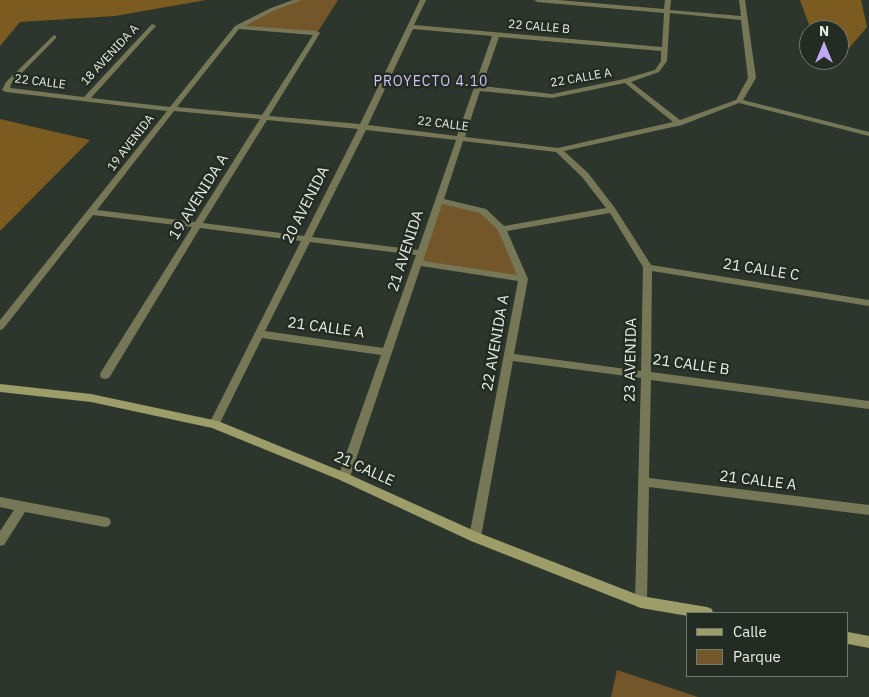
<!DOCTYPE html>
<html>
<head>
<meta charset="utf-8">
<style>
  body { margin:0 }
  #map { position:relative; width:869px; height:697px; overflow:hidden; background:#2d362c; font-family:"IBM Plex Sans",sans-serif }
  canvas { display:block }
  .legend { position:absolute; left:686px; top:612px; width:162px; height:65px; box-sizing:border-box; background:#232c22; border:1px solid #727a71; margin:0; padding:6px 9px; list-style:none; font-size:15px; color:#e8eee7 }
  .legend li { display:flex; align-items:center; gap:10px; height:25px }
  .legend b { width:25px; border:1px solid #727a71 }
  .north { position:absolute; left:799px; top:20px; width:50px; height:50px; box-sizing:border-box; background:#232c22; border:1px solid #727a71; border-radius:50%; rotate:0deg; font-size:14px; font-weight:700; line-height:20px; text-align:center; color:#e8eee7 }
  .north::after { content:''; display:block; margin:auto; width:18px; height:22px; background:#bfa9f4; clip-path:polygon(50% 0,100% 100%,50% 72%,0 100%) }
</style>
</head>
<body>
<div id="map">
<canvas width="869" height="697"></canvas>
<ul class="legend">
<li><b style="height:6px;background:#9c9d68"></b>Calle</li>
<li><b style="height:14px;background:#73572a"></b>Parque</li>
</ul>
<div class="north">N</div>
</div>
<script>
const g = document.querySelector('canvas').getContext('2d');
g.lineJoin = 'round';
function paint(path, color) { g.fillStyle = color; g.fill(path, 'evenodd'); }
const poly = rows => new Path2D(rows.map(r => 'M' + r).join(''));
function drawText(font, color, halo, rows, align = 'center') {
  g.font = font + ' "IBM Plex Sans",sans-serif'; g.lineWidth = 5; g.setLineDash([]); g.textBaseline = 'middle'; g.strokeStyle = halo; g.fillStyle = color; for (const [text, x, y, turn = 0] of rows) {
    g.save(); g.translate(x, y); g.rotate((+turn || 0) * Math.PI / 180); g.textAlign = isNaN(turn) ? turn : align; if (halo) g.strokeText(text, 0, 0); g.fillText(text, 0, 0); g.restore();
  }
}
paint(poly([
  [299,0,338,0,317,33,237,27,273,9],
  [438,200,483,211,502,229,523,279,417,263],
  [617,670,698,697,611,697]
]), '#73572a');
paint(poly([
  [0,0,206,0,115,16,20,22,0,46],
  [800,0,861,0,867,27,839,60,839,30,811,30],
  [0,119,90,140,0,231]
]), '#7c5b21');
paint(poly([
  [293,0,302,0,275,10,245,26,317,31,320,33,269,116,360,124,420,0,426,0,414,25,662,47,664,13,537,2,534,0,558,0,664,9,665,0,671,0,670,10,741,16,739,0,745,0,756,78,743,100,869,132,869,136,739,103,682,125,564,151,588,173,615,208,651,265,869,300,869,306,652,271,651,372,869,401,869,409,651,380,649,478,869,505,869,515,649,487,647,602,646,606,641,608,636,606,635,602,641,378,513,361,481,537,479,541,475,542,471,541,469,537,518,281,421,266,350,477,348,480,344,482,340,480,338,477,381,355,262,338,218,427,210,427,209,424,301,241,200,228,109,378,105,379,101,378,100,375,101,372,192,227,93,215,3,329,0,330,0,320,167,111,6,92,2,90,6,82,54,35,56,36,56,38,11,84,10,88,84,97,151,25,153,24,156,26,155,27,91,98,170,107,235,26,271,8,293,0],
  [670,13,741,20,748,78,736,100,680,120,631,82,659,72,667,61,670,13],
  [239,29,313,35,262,115,177,107,239,29],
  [413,29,492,36,457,136,368,125,413,29],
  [499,37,661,51,661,61,655,70,624,79,552,94,482,86,499,37],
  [625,83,673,122,558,148,465,137,480,91,552,98,625,83],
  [174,111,260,119,195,222,97,210,174,111],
  [267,120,358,129,304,236,203,223,267,120],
  [366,130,456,140,418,250,312,237,366,130],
  [463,141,556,152,582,177,606,208,504,226,486,209,444,199,463,141],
  [442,204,480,213,498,230,517,275,423,261,442,204],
  [610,213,643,267,641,371,514,354,528,279,507,231,610,213],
  [310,242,416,255,383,348,265,331,310,242],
  [0,497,105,517,109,518,111,522,109,526,105,527,25,512,4,545,0,546,0,531,14,510,0,507,0,497]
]), '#767756');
paint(poly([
  [0,384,91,394,218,421,348,474,479,533,641,596,707,607,712,609,713,613,688,613,688,616,641,608,471,541,340,480,212,428,91,402,0,392,0,384],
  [848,632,869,636,869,648,848,644,848,632]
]), '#9c9d68');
drawText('12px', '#e8eee7', '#232c22', [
  ["22 CALLE B",539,27,5],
  ["18 AVENIDA A",110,55,-47],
  ["22 CALLE A",581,78,-10],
  ["22 CALLE",40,82,7],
  ["22 CALLE",443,124,7],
  ["19 AVENIDA",131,143,-52]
]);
g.letterSpacing = '1px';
drawText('14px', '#d1c1fa', '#232c22', [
  ["PROYECTO 4.10",431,82]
]);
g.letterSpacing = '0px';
drawText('15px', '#e8eee7', '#232c22', [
  ["19 AVENIDA A",199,197,-58],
  ["20 AVENIDA",306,205,-63],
  ["21 AVENIDA",406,251,-72],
  ["21 CALLE C",761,270,9],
  ["21 CALLE A",326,328,8],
  ["22 AVENIDA A",496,343,-80],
  ["23 AVENIDA",631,360,-89],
  ["21 CALLE B",691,365,8],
  ["21 CALLE",364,469,24],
  ["21 CALLE A",758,481,7]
]);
</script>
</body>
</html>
